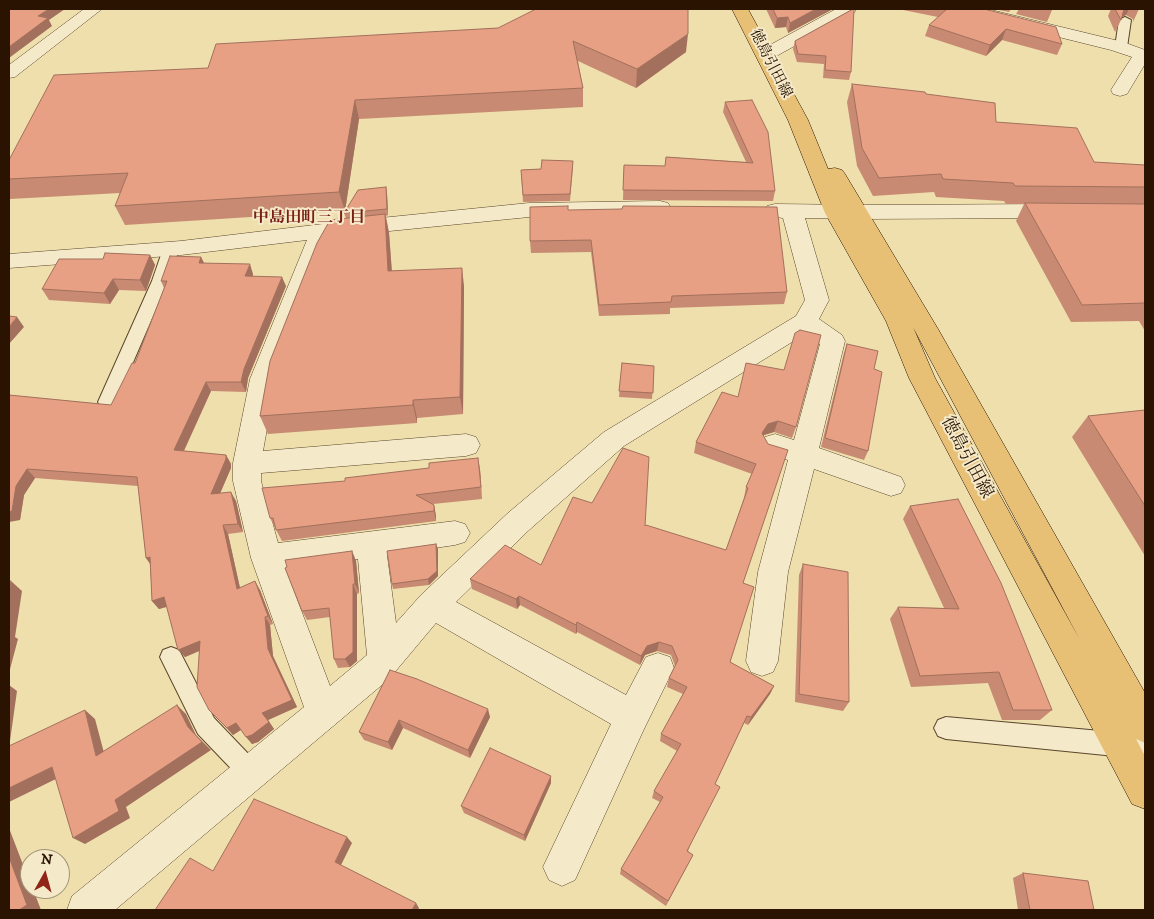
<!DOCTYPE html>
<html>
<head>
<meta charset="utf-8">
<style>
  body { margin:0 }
  #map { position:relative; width:1154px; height:919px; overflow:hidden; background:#eedfad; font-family:"IM FELL DW Pica",serif }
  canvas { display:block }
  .frame { position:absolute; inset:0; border:10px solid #2a1300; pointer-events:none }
  .north { position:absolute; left:20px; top:849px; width:50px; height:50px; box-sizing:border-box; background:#f4eaca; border:1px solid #a39479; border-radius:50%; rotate:7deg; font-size:14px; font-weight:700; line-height:20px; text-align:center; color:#2a1300 }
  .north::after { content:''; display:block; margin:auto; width:18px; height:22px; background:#8f2418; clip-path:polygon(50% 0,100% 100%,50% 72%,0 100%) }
</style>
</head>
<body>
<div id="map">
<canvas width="1154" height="919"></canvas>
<div class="frame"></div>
<div class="north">N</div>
</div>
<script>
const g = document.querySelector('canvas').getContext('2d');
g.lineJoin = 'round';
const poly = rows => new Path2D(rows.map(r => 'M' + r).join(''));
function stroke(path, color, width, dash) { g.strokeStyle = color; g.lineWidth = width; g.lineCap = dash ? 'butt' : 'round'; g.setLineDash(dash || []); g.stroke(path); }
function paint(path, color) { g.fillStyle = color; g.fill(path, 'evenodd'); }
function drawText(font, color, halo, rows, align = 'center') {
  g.font = font + ' "IM FELL DW Pica","Noto Serif JP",serif'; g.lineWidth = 4; g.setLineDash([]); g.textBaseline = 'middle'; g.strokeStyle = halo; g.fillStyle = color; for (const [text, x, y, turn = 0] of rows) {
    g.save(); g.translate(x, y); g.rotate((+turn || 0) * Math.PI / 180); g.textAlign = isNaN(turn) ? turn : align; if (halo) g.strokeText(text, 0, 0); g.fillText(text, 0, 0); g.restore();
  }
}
const service = poly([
  [1125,17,1131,20,1127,47,1121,51,1115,47,1119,20,1125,17],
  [171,244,176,245,179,249,168,281,116,402,113,407,107,409,101,407,98,402,152,281,163,249,166,245,171,244],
  [171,647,179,650,214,718,258,764,262,772,258,780,250,784,242,780,198,734,160,657,163,650,171,647],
  [946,717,1145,735,1145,759,946,739,938,736,934,728,938,720,946,717]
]);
const minor = poly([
  [84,9,102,9,15,77,9,78,9,65,84,9],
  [836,9,856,9,854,13,771,59,765,60,759,59,756,55,759,51,836,9],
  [960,9,987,9,1123,42,1145,50,1145,64,1127,94,1120,96,1113,94,1111,90,1132,57,1111,50,962,13,960,9],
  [660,201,668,203,671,208,668,213,660,215,529,217,330,237,276,379,263,451,466,434,476,437,480,445,476,453,466,456,261,473,261,481,278,543,455,521,465,524,470,533,465,542,455,545,387,555,396,623,421,595,508,513,604,432,796,316,805,300,783,218,767,216,764,211,767,206,775,204,859,205,867,207,870,212,867,217,859,219,805,218,829,300,819,319,842,335,845,341,819,448,901,477,905,485,901,493,891,496,814,469,788,572,778,661,773,672,762,676,751,672,746,661,758,572,788,460,765,453,761,445,765,437,775,434,794,440,820,344,805,334,624,446,528,531,456,602,626,695,646,657,658,653,670,657,674,668,644,729,575,880,562,886,549,880,543,867,611,724,436,623,389,679,115,910,67,910,72,896,304,707,251,558,233,481,233,463,250,379,307,240,181,255,9,268,9,254,181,241,331,223,529,203,660,201],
  [358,559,367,655,330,686,285,568,358,559]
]);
const tertiary = poly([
  [1059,204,1067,206,1070,211,1067,216,1059,218,859,219,851,217,848,212,851,207,859,205,1059,204]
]);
const primary = poly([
  [732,9,748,9,808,120,828,169,835,168,842,170,845,174,938,329,1145,693,1145,743,1136,739,1145,756,1145,809,1132,804,909,378,886,321,825,213,788,120,732,9],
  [913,327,914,329,1080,640,935,378,913,327]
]);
stroke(service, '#5b462b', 2);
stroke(minor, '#5b462b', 1);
stroke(tertiary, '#5b462b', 1);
stroke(primary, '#2a1300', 1);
paint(service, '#f4eaca');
paint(minor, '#f4eaca');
paint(tertiary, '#f4eaca');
paint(primary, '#e7c076');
paint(poly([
  [766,9,833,9,788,33,786,27,775,28],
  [853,9,851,72,849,80,823,78,824,64,797,62,793,49,795,41],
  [898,9,984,9,1062,44,1057,55,1002,40,986,56,925,36,929,25,938,17],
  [994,9,1011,9,1009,12],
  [1019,9,1052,9,1052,10,1047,22,1016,14],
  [1111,9,1139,9,1133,22,1133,19,1126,15,1122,17,1121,20,1115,32,1108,16],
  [498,28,686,52,636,88,578,61,583,88,583,107,359,119,345,211,125,225,115,206,120,193,10,199,9,197,9,160,208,68],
  [852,84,926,94,1094,162,1145,165,1145,331,1139,321,1071,322,1016,221,1024,204,1006,204,1004,201,936,197,934,192,873,196,857,166,847,102],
  [725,102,775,191,773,201,623,200,624,165,665,166,666,157,746,162,723,112],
  [573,167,570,201,523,202,521,170],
  [386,187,387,193,388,215,386,216,389,233,392,271,464,286,463,414,417,418,417,423,268,434,260,416,346,218,344,213],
  [568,210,787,292,784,304,670,308,670,314,599,316,591,252,531,253,530,241],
  [150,255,155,265,146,291,119,290,110,304,49,300,42,289,103,259],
  [201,257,204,263,253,274,253,276,286,286,248,378,246,392,211,391,184,451,226,455,231,464,231,468,220,493,236,501,243,532,228,534,240,588,260,590,273,624,270,625,273,656,297,707,268,720,274,729,258,742,252,744,241,730,233,735,209,710,199,651,185,657,167,607,159,609,152,601,150,564,146,558,138,486,35,478,24,495,20,520,9,395,111,405,135,363,164,288,161,281],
  [847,344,874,369,868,451,864,460,821,447,844,353],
  [622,363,654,366,652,399,619,397],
  [722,392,796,427,792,438,774,432,764,435,764,436,743,583,730,662,774,686,770,694,748,725,744,723,715,784,688,851,693,855,666,906,620,874,621,869,660,802,652,798,654,791,677,751,660,741,661,734,683,694,667,687,669,678,675,666,671,655,657,651,645,655,640,665,577,632,576,634,520,605,517,609,472,589,470,579,541,565,645,526,726,550,744,498,746,487,752,474,694,453,696,442],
  [1145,410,1145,556,1072,437,1088,416],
  [480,469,482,499,433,504,434,505,436,516,436,521,282,541,270,518,345,481],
  [910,506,1052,710,1040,720,1002,720,988,683,911,687,890,619,898,607,944,608,903,519],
  [436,544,438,549,438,576,429,585,393,589,392,584],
  [352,551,356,561,359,593,357,594,357,661,350,667,338,668,334,659,330,617,307,620,302,611],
  [803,564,849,702,843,711,795,702,799,575],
  [390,670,490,717,470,758,403,728,392,750,364,740,359,732],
  [551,783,525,841,464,813,461,806],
  [1023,873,1094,910,1018,910,1013,878]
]), '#c88a72');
paint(poly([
  [49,9,65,9,49,20,52,26,9,58,9,47,38,16],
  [816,9,833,9,788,33,790,23],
  [1123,9,1129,9,1126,15,1120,18],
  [788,17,786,27,775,28,777,18],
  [1006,29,1002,40,986,56,990,45],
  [688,34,686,52,636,88,637,69],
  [355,100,359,119,345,211,339,192],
  [386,187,387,193,388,215,387,209],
  [385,214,389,233,393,290,388,271],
  [150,255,155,265,146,291,140,280],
  [201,257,206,267,199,263],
  [250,264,253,274,249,286,245,276],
  [462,268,464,286,463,414,460,397],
  [282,277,286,286,248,378,246,392,241,382,244,369],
  [113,279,119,290,110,304,104,293],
  [17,317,24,327,9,344,9,327],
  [206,382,211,391,180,459,174,450],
  [413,400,417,418,417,423,413,405],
  [778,421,774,432,764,435,759,444,762,433,768,424],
  [226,455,231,464,231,468,216,503,211,494],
  [478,458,480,469,482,499,481,487],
  [27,469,35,478,24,495,20,520,9,522,9,512,16,486],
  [231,492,236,501,243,532,238,524],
  [434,505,436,516,436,521,434,511],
  [223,525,228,534,242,597,237,589],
  [436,544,438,549,438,576,429,585,428,579],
  [352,551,356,561,359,593,355,584],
  [150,557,152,566,146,558],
  [11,581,22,591,15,637,18,639,9,673,9,593],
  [255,581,260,590,273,624,268,616],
  [353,584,357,594,357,661,350,667,345,659],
  [519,596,520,605,517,609,516,599],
  [164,597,171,605,159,609,152,601],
  [265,617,270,625,273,656,297,707,268,720,274,729,258,742,252,744,246,737,262,713,268,649],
  [577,622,577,632,576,634,576,625],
  [200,641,206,648,185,657,178,650],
  [659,642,657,651,645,655,640,665,641,656,647,646],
  [9,685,17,691,9,748],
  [774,686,770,694,748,725,751,717],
  [177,705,186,714,196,735,211,750,126,807,130,818,85,844,73,838,115,800],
  [488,709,490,717,470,758,468,750],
  [85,710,95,719,107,764,96,756],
  [399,720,403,728,392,750,388,742],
  [236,723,242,729,233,735,227,728],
  [52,767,64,775,9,802,9,788],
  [551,776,551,783,525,841,524,835],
  [9,828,30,883,30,889,33,889,41,910,19,910,9,857],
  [347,837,352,843,340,867,335,862],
  [416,903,419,908,418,910,412,910]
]), '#a2705c');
const building = poly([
  [9,9,49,9,38,16,48,18,9,47,9,9],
  [536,9,688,9,688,34,637,69,573,41,583,88,355,100,339,192,115,206,128,173,9,179,9,160,54,75,208,68,216,44,498,28,536,9],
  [773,9,816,9,790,23,788,17,777,18,773,9],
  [853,9,854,9,851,72,825,70,826,56,798,54,795,41,853,9],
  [947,9,984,9,1056,27,1062,44,1006,29,990,45,929,25,947,9],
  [1115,9,1124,9,1121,20,1115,9],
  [852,84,925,92,926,94,995,103,996,122,1077,128,1094,162,1145,165,1145,187,1015,186,1013,183,943,179,941,174,879,178,862,148,852,84],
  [752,100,768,132,775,191,623,190,624,165,665,166,666,157,753,163,725,102,752,100],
  [542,160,573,161,570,194,523,195,521,170,541,169,542,160],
  [386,187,387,209,344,213,358,190,386,187],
  [1025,203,1145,204,1145,303,1082,305,1025,203],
  [568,206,568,210,622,209,623,206,777,207,787,292,672,296,671,302,599,305,591,240,530,241,530,207,568,206],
  [385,214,388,271,462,268,460,397,413,400,413,405,260,416,270,361,317,243,330,220,385,214],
  [105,253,150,255,140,280,113,279,104,293,42,289,59,259,103,259,105,253],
  [170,256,201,257,199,263,250,264,245,276,282,277,244,369,241,382,206,382,174,450,226,455,226,459,211,494,231,492,238,524,223,525,237,589,255,581,268,616,265,617,268,649,292,700,262,713,269,722,252,735,246,737,236,723,227,728,209,710,197,687,200,641,178,650,164,597,152,601,150,557,146,558,137,477,27,469,16,486,12,511,9,512,9,395,111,405,132,363,135,363,167,281,161,281,170,256],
  [9,316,17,317,9,327,9,316],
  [800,330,821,335,796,427,778,421,768,424,762,433,768,444,788,450,743,583,754,587,730,662,774,686,751,717,747,716,715,784,720,787,687,851,693,855,668,901,621,869,663,797,654,791,681,744,661,734,687,687,669,678,678,660,672,646,659,642,647,646,641,656,577,622,576,625,519,596,516,599,470,579,505,545,541,565,573,497,592,503,623,448,649,457,645,526,646,525,726,550,748,488,746,487,756,464,696,442,722,392,738,397,746,363,784,370,795,333,800,330],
  [847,344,878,351,874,369,882,372,868,451,825,438,847,344],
  [622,363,654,366,653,393,619,391,622,363],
  [1145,410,1145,506,1088,416,1145,410],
  [478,458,481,487,416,495,434,505,434,511,276,530,273,518,270,518,262,488,345,481,345,478,429,468,429,463,478,458],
  [958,499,1001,583,1052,710,1013,710,999,672,920,676,898,607,959,609,910,506,958,499],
  [436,544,437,571,428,579,392,584,387,551,436,544],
  [352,551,355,584,353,584,353,652,345,659,334,659,329,608,302,611,285,568,287,567,285,560,352,551],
  [803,564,848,572,849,702,799,694,803,564],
  [9,581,11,581,9,593,9,581],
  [390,670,417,679,488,709,468,750,399,720,388,742,359,732,390,670],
  [177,705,188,727,202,742,115,800,119,811,73,838,52,767,9,788,9,746,85,710,96,756,177,705],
  [490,748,551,776,524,835,461,806,490,748],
  [254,799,347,837,335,862,416,903,412,910,155,910,190,858,213,871,254,799],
  [9,857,27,905,19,910,9,910,9,857],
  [1023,873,1088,881,1094,910,1030,910,1023,873]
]);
paint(building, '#e8a084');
stroke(building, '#a2705c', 1);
drawText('15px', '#2a1300', '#f4eaca', [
  ["徳島引田線",770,64,63]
]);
drawText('bold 16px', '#7a1f14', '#f4eaca', [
  ["中島田町三丁目",309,219]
]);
drawText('18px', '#2a1300', '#f4eaca', [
  ["徳島引田線",966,458,62]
]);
</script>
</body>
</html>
